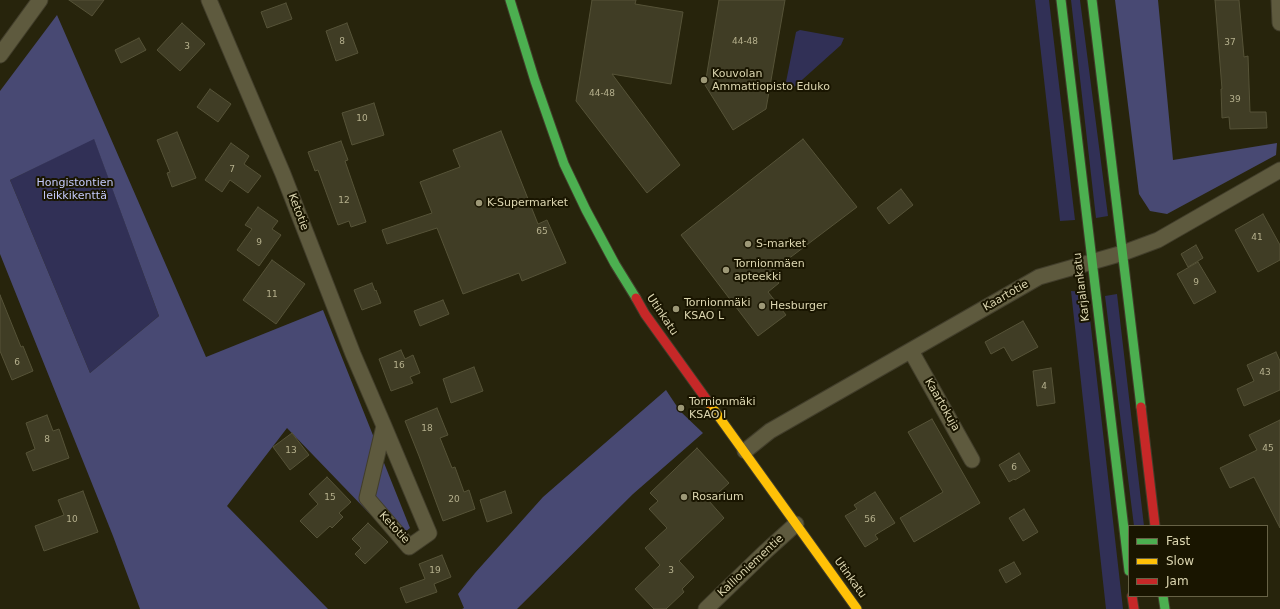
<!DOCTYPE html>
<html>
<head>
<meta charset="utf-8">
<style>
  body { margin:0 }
  #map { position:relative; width:1280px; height:609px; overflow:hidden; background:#27240c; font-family:"DejaVu Sans",sans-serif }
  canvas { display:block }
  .legend { position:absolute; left:1128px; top:525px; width:140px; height:72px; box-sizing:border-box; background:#191500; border:1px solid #676246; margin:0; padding:5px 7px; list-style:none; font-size:12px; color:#dcd6b0 }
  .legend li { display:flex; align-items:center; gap:8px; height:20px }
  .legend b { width:20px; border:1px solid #676246 }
</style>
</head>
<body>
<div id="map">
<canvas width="1280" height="609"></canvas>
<ul class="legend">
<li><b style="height:5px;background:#4caf50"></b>Fast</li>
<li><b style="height:5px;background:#ffc107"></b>Slow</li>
<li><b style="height:5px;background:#c62828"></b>Jam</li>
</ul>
</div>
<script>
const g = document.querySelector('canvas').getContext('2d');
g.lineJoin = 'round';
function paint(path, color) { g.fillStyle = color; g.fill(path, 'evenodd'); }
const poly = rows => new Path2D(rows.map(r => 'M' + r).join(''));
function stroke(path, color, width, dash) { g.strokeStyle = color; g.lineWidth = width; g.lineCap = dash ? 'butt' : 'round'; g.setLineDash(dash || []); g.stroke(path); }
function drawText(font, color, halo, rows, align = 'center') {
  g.font = font + ' "DejaVu Sans",sans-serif'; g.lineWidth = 4; g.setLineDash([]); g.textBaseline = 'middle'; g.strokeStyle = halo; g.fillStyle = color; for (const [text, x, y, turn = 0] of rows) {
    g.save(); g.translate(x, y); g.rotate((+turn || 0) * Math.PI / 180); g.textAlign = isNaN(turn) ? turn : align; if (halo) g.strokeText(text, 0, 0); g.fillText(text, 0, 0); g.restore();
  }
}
paint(poly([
  [1035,0,1049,0,1075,220,1060,221],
  [1071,0,1080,0,1108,216,1096,218],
  [800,30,844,38,841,45,793,88,789,89,785,87,796,32],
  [94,138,159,316,90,373,10,180],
  [1071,291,1087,292,1123,609,1106,609],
  [1117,294,1144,526,1134,526,1105,296]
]), '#313056');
paint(poly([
  [1115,0,1158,0,1173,160,1277,143,1276,155,1167,214,1150,211,1139,194],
  [57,15,206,357,323,310,410,528,395,540,287,428,227,506,328,609,140,609,113,536,0,254,0,91],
  [94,139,159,316,90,373,10,180],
  [666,390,680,411,703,433,633,494,517,609,462,609,464,608,458,594,475,573,543,497]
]), '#484973');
const building = poly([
  [69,0,104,0,92,16,69,0],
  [592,0,636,0,635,4,683,12,671,84,612,74,680,165,647,193,576,101,592,0],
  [719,0,785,0,766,109,733,130,705,85,719,0],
  [1215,0,1239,0,1244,57,1248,56,1250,112,1266,112,1267,128,1230,129,1229,117,1222,118,1221,89,1222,89,1215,0],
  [286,3,292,19,267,28,261,12,286,3],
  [182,23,205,44,180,71,157,50,182,23],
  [347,23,358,53,336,61,326,31,347,23],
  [139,38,146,50,121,63,115,50,139,38],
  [210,89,231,104,218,122,197,107,210,89],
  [374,103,384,135,352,145,342,113,374,103],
  [501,131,538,224,547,220,566,263,522,281,519,273,463,294,437,228,387,244,382,230,432,213,420,182,460,167,453,150,501,131],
  [177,132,196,178,172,187,167,173,170,172,157,140,177,132],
  [803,139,857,207,771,272,779,283,768,292,786,315,758,336,681,235,803,139],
  [341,141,348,160,345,161,366,222,351,227,349,221,338,225,318,170,315,171,308,152,341,141],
  [231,143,249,156,244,164,261,176,248,193,230,180,222,192,205,180,231,143],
  [901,189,913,205,889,224,877,208,901,189],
  [258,207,278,221,272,229,281,235,259,266,237,250,252,229,245,225,258,207],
  [1263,214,1280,245,1280,260,1258,272,1235,230,1263,214],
  [1196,245,1203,258,1188,267,1181,254,1196,245],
  [272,260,305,284,276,324,243,300,272,260],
  [1198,262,1216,292,1194,304,1177,274,1198,262],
  [372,283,375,291,376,290,381,303,362,310,354,290,372,283],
  [0,295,21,347,23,346,33,371,12,380,0,351,0,295],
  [443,300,449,314,420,326,414,311,443,300],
  [1023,321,1038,347,1012,361,1004,347,991,354,985,342,1023,321],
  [401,350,405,359,413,355,420,373,410,377,413,383,391,391,379,359,401,350],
  [1276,352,1280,361,1280,390,1244,406,1237,389,1254,381,1247,365,1276,352],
  [474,367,483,391,451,403,443,379,474,367],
  [1051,368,1055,403,1037,406,1033,371,1051,368],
  [437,408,448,435,440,438,452,468,455,467,464,492,469,490,475,509,443,521,419,456,405,421,437,408],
  [47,415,53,431,59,429,69,458,33,471,26,453,35,449,26,423,47,415],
  [932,419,980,503,914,542,900,518,943,492,908,432,932,419],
  [1280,420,1280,528,1254,477,1230,488,1220,468,1257,450,1249,435,1280,420],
  [292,433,309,455,290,470,273,447,292,433],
  [697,448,729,483,709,501,724,518,679,561,694,577,682,589,684,592,666,609,654,609,635,589,660,565,645,548,667,528,649,509,658,501,650,493,697,448],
  [1019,453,1030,471,1015,480,1014,479,1009,482,999,465,1019,453],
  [327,477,351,502,339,513,343,517,332,528,330,526,317,538,300,521,318,504,309,494,327,477],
  [83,491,98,532,44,551,35,526,64,515,58,500,83,491],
  [505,491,512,513,487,522,480,500,505,491],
  [875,492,895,523,875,535,878,539,865,547,845,516,857,509,854,505,875,492],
  [1024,509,1038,532,1023,541,1009,518,1024,509],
  [368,523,388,542,365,564,355,554,361,548,352,539,368,523],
  [442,555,451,577,434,584,437,592,406,603,400,588,425,579,419,564,442,555],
  [1014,562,1021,574,1006,583,999,570,1014,562]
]);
paint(building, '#403d25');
stroke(building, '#565338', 1);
const street = poly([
  [209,0,283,174,353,354,384,426,429,533,409,547,367,498,384,426],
  [1279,0,1280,23],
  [0,55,40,0],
  [911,351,972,460],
  [745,451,770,431,1039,277,1123,253,1158,240,1280,170],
  [706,609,765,552,796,524]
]);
const fast = poly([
  [510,0,535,81,564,164,586,210,615,264,636,298],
  [1061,0,1129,571],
  [1092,0,1141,407],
  [1163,596,1165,609]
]);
const slow = poly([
  [709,403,857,609]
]);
const jam = poly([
  [636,298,645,314,709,403],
  [1141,407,1155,526],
  [1132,596,1134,609]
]);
stroke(street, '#423e2b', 17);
stroke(fast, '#423e2b', 11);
stroke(slow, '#423e2b', 11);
stroke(jam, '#423e2b', 11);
stroke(street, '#5e5a3e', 15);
stroke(fast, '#4caf50', 9);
stroke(slow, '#ffc107', 9);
stroke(jam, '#c62828', 9);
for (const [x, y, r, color] of [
  [704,80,4,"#9d9877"],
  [479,203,4,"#9d9877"],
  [748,244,4,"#9d9877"],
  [726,270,4,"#9d9877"],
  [762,306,4,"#9d9877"],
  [676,309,4,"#9d9877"],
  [681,408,4,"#9d9877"],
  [684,497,4,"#9d9877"]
]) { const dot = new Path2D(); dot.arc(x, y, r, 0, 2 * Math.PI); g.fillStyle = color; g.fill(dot); stroke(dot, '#191500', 1.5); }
drawText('9px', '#b5b08d', null, [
  ["8",342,42],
  ["44-48",745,42],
  ["37",1230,43],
  ["3",187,47],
  ["44-48",602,94],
  ["39",1235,100],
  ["10",362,119],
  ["7",232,170],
  ["12",344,201],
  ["65",542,232],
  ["41",1257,238],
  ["9",259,243],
  ["9",1196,283],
  ["11",272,295],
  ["6",17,363],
  ["16",399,366],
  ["43",1265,373],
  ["4",1044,387],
  ["18",427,429],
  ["8",47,440],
  ["45",1268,449],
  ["13",291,451],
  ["6",1014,468],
  ["15",330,498],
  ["20",454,500],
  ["10",72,520],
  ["56",870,520],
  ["19",435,571],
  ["3",671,571]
]);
drawText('11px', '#dcd6b0', '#191500', [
  ["Kouvolan",712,74],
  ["Ammattiopisto Eduko",712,87],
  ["K-Supermarket",487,203],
  ["S-market",756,244],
  ["Tornionmäen",734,264],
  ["apteekki",734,277],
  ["Tornionmäki",684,303],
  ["KSAO L",684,316],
  ["Hesburger",770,306],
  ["Tornionmäki",689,402],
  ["KSAO I",689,415],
  ["Rosarium",692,497]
], 'left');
drawText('11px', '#c5cafb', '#191500', [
  ["Hongistontien",75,183],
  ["leikkikenttä",75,196]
]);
drawText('11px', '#dcd6b0', '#191500', [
  ["Ketotie",298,212,69],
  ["Karjalankatu",1082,287,-97],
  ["Kaartotie",1006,296,-30],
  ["Utinkatu",662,315,56],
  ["Kaartokuja",942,405,60],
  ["Ketotie",394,528,47],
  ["Kallioniementie",751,566,-43],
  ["Utinkatu",850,578,54]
]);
</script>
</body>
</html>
